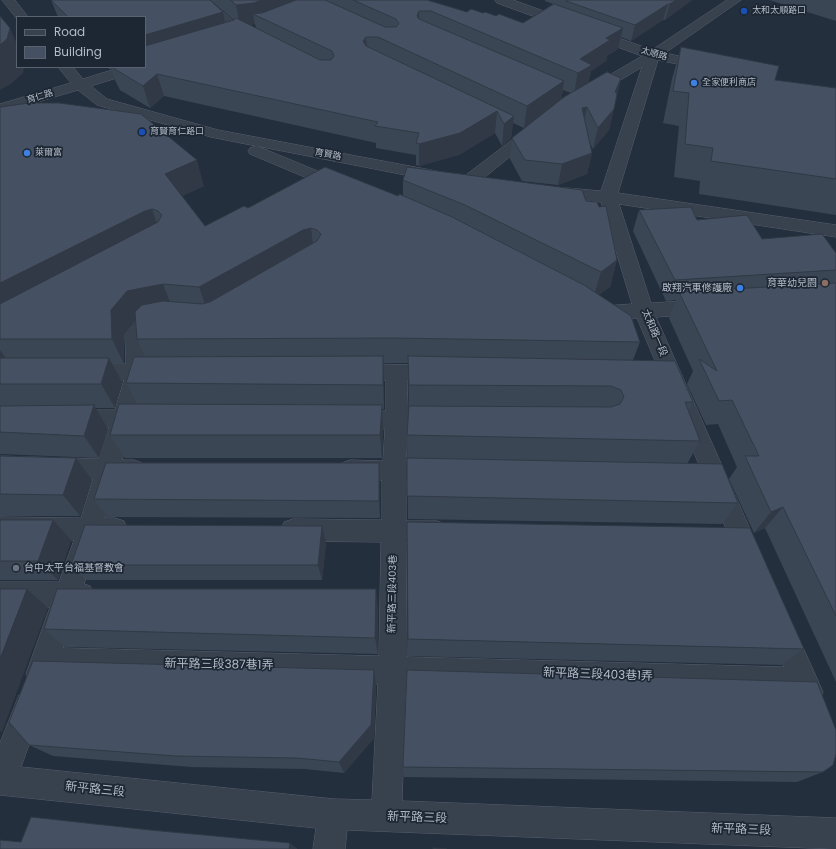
<!DOCTYPE html>
<html>
<head>
<meta charset="utf-8">
<style>
  body { margin:0 }
  #map { position:relative; width:836px; height:849px; overflow:hidden; background:#242f3e; font-family:Poppins,sans-serif }
  canvas { display:block }
  .legend { position:absolute; left:16px; top:16px; width:130px; height:52px; box-sizing:border-box; background:#1d2633; border:1px solid #59626f; margin:0; padding:5px 7px; list-style:none; font-size:12px; color:#b4bcc9 }
  .legend li { display:flex; align-items:center; gap:8px; height:20px }
  .legend b { width:20px; border:1px solid #59626f }
</style>
</head>
<body>
<div id="map">
<canvas width="836" height="849"></canvas>
<ul class="legend">
<li><b style="height:5px;background:#38414e"></b>Road</li>
<li><b style="height:11px;background:#455162"></b>Building</li>
</ul>
</div>
<script>
const g = document.querySelector('canvas').getContext('2d');
g.lineJoin = 'round';
const poly = rows => new Path2D(rows.map(r => 'M' + r).join(''));
function stroke(path, color, width, dash) { g.strokeStyle = color; g.lineWidth = width; g.lineCap = dash ? 'butt' : 'round'; g.setLineDash(dash || []); g.stroke(path); }
function paint(path, color) { g.fillStyle = color; g.fill(path, 'evenodd'); }
function drawText(font, color, halo, rows, align = 'center') {
  g.font = font + ' Poppins,"Noto Sans TC",sans-serif'; g.lineWidth = 3.5; g.setLineDash([]); g.textBaseline = 'middle'; g.strokeStyle = halo; g.fillStyle = color; for (const [text, x, y, turn = 0] of rows) {
    g.save(); g.translate(x, y); g.rotate((+turn || 0) * Math.PI / 180); g.textAlign = isNaN(turn) ? turn : align; if (halo) g.strokeText(text, 0, 0); g.fillText(text, 0, 0); g.restore();
  }
}
const minor = poly([
  [2,0,15,0,28,17,17,17,17,19,2,0],
  [195,0,208,0,242,28,244,31,238,40,224,44,219,43,217,40,219,37,228,34,230,32,195,0],
  [495,0,513,0,652,50,727,0,741,0,665,53,711,63,713,66,711,69,706,70,658,60,618,193,836,225,836,237,619,204,651,303,703,300,710,302,713,307,710,312,703,314,656,317,762,556,759,564,750,567,741,564,637,318,601,320,589,315,586,310,589,305,596,303,604,306,632,304,601,202,555,197,549,196,547,192,549,188,555,187,601,191,642,67,596,95,591,96,586,95,584,92,586,89,642,56,497,3,495,0],
  [58,67,73,67,83,79,122,67,144,67,142,70,91,86,107,99,218,130,436,171,442,173,444,176,442,179,436,181,257,146,344,182,346,186,344,190,338,191,250,154,248,151,250,148,256,146,211,137,97,105,78,90,0,113,0,104,71,83,58,67],
  [534,125,539,127,542,130,539,133,474,186,468,187,462,186,460,182,462,178,529,127,534,125],
  [161,314,168,316,171,321,168,326,152,329,145,337,147,364,159,366,162,372,159,378,145,380,137,409,145,412,148,418,145,424,132,427,122,460,134,460,142,463,146,470,142,477,134,480,117,479,105,518,115,518,124,521,127,529,124,537,115,540,99,540,84,584,90,586,94,595,90,604,81,607,76,607,63,648,379,656,381,542,293,541,284,538,281,530,284,522,293,519,382,520,382,480,350,480,342,477,338,470,342,463,350,460,383,461,385,429,354,429,346,426,343,420,346,414,354,411,386,411,386,380,354,380,347,378,344,372,347,366,354,364,438,365,445,367,448,373,445,379,438,381,407,381,408,411,437,411,445,414,448,420,445,426,437,429,408,429,406,461,436,461,444,464,448,471,444,478,436,481,406,480,406,521,437,521,446,524,449,532,446,540,437,543,406,543,407,657,784,667,769,630,773,621,782,617,791,621,823,692,819,702,809,706,799,702,796,695,406,684,402,801,836,818,836,849,347,830,345,849,313,849,316,828,0,795,0,743,19,695,29,691,39,695,43,705,21,767,334,799,372,800,378,684,53,675,50,684,40,688,30,684,26,674,50,607,0,606,0,582,59,582,74,540,0,539,0,517,81,518,93,479,0,476,0,456,99,459,109,427,72,428,64,425,61,419,64,413,72,410,115,410,124,380,86,380,79,378,76,372,79,366,86,364,126,364,125,335,128,330,139,318,161,314]
]);
stroke(minor, '#565f6c', 1);
paint(minor, '#38414e');
paint(poly([
  [51,0,223,12,225,23,234,20,210,0,427,0,467,12,496,16,523,23,553,4,545,1,545,0,692,0,665,20,663,20,631,41,621,37,618,49,607,56,606,61,591,71,588,83,621,78,609,130,593,149,589,141,592,153,587,174,558,185,522,181,510,159,512,138,531,123,524,128,513,123,511,138,502,146,495,133,459,155,419,166,416,165,416,155,376,148,376,143,164,96,150,108,120,90,115,80,111,69,109,69,108,67,145,67,145,17,58,17],
  [255,24,256,28,249,25],
  [563,90,571,93,561,99],
  [769,0,836,0,836,21],
  [681,47,775,80,836,88,836,215,699,194,700,181,674,177,679,126,663,123,672,79],
  [0,107,204,186,182,196,205,226,248,208,398,196,403,196,403,180,586,201,617,260,610,287,598,295,640,342,633,360,693,402,688,411,700,441,687,464,738,503,722,524,408,519,407,435,409,406,408,363,383,363,384,382,384,409,382,409,383,429,382,458,125,458,110,435,137,404,126,383,145,357,137,339,136,320,124,335,124,364,112,364,122,382,115,408,95,408,108,429,99,458,0,454],
  [639,210,697,220,762,239,836,253,836,682,765,528,754,533,729,479,737,467,718,424,706,425,687,384,693,371,669,318,676,300,666,301,633,231],
  [0,456,92,480,80,516,0,516],
  [379,463,380,482,380,518,107,517,94,499],
  [0,520,71,540,58,580,0,580],
  [326,543,322,580,86,580,71,565],
  [378,608,378,654,65,647,44,629],
  [408,639,804,649,782,665,408,656],
  [374,670,376,685,374,738,344,773,305,769,191,767,53,756,29,745],
  [403,767,823,772,797,782,404,777]
]), '#3b4654');
paint(poly([
  [262,0,314,0,315,3,253,14,255,24,240,25,236,5],
  [676,0,692,0,665,20,670,4],
  [668,4,663,20,631,41,635,25],
  [419,11,419,32,417,16],
  [223,12,227,33,145,58,145,35],
  [10,28,17,44,17,67,24,67,23,73,11,84,0,90,0,45],
  [623,28,618,49,607,56,606,61,591,71,588,86,574,94,580,59,606,38],
  [366,37,368,59,363,41],
  [157,74,164,96,150,108,143,86],
  [621,78,616,99,615,92],
  [564,81,561,102,524,128,527,106],
  [587,107,583,128,582,108],
  [614,109,609,130,593,149,598,128],
  [497,111,495,133,459,155,419,166,419,144],
  [514,116,511,138,502,146,504,124],
  [592,153,587,174,558,185,562,164],
  [197,160,204,186,174,200,165,174],
  [152,209,161,235,0,317,0,283,145,211],
  [311,228,314,254,208,312,199,287,303,230],
  [617,260,610,287,593,299,601,272],
  [163,284,173,310,139,317,124,335,124,364,112,339,111,310,127,291],
  [0,350,10,364,0,372],
  [383,356,384,382,384,409,383,385],
  [109,358,122,382,115,408,101,384],
  [94,405,108,429,99,458,84,436],
  [382,405,383,429,382,458,380,435],
  [76,458,92,480,80,516,63,495],
  [379,463,380,482,380,518,379,501],
  [783,507,765,528,754,533,771,512],
  [53,520,71,540,58,580,38,561],
  [322,526,326,543,322,580,318,565],
  [27,589,48,608,2,732,0,731,0,659],
  [376,589,378,608,378,654,375,638],
  [374,670,376,685,374,738,344,773,339,762],
  [290,843,297,848,297,849,289,849]
]), '#303945');
const building = poly([
  [51,0,210,0,223,12,145,35,145,17,68,17,51,0],
  [231,0,262,0,254,3,236,5,231,0],
  [296,0,325,0,385,27,396,27,399,24,396,19,353,0,427,0,467,12,471,9,483,13,485,12,496,16,499,14,523,23,554,4,623,28,606,38,610,40,580,59,592,65,578,73,431,11,419,11,417,16,419,19,564,81,527,106,378,37,366,37,363,41,366,46,514,116,504,124,497,111,460,133,419,144,416,143,419,133,375,126,378,122,157,74,143,86,113,68,112,67,145,67,145,46,234,20,236,18,320,60,331,60,334,56,332,51,253,14,262,13,296,0],
  [566,0,676,0,670,4,668,4,635,25,566,1,566,0],
  [0,16,10,28,7,39,0,45,0,16],
  [681,47,779,66,775,80,836,88,836,179,711,161,713,148,685,144,689,93,673,91,681,47],
  [607,72,621,78,615,92,617,94,614,109,598,128,587,107,582,108,592,153,562,164,525,160,512,138,564,97,607,72],
  [29,103,59,103,141,114,197,160,165,174,205,226,244,206,248,208,325,167,398,196,399,194,452,217,584,285,631,316,640,342,395,338,137,339,135,312,142,305,163,301,202,304,210,302,317,241,321,234,317,230,311,228,303,230,199,287,163,284,127,291,111,310,112,339,0,339,0,304,158,222,162,215,158,211,152,209,145,211,0,283,0,107,29,103],
  [407,167,582,190,586,201,597,202,599,207,606,206,617,260,601,272,465,205,403,180,407,167],
  [691,207,697,220,747,215,762,239,822,234,836,253,836,270,675,280,639,210,691,207],
  [836,283,836,616,783,507,771,512,745,456,759,456,732,400,719,401,699,359,717,371,679,292,836,283],
  [383,356,383,385,126,383,134,357,383,356],
  [408,356,675,361,693,402,685,402,700,441,407,435,409,406,611,407,620,404,624,397,621,390,611,386,409,385,408,356],
  [0,358,109,358,101,384,0,384,0,358],
  [119,404,382,405,380,435,110,435,119,404],
  [94,405,84,436,0,432,0,406,94,405],
  [0,456,76,458,63,495,0,494,0,456],
  [407,458,722,464,738,503,407,496,407,458],
  [106,463,379,463,379,501,94,499,106,463],
  [0,520,53,520,38,561,0,561,0,520],
  [407,522,750,528,804,649,408,639,407,522],
  [85,525,322,526,318,565,71,565,85,525],
  [0,589,27,589,0,659,0,589],
  [57,589,376,589,375,638,44,629,57,589],
  [33,661,374,670,371,725,339,762,297,758,176,756,29,745,9,722,33,661],
  [407,670,817,682,836,730,836,754,833,765,823,772,403,767,407,670],
  [31,817,150,830,290,843,289,849,0,849,0,840,21,842,31,817],
  [433,848,447,849,433,849,433,848]
]);
paint(building, '#455162');
stroke(building, '#303945', 1);
for (const [x, y, r, color] of [
  [744,11,4,"#1a4fb4"],
  [694,83,4,"#3f7fe0"],
  [142,132,4,"#1a4fb4"],
  [27,153,4,"#3f7fe0"],
  [825,283,4,"#8d6e63"],
  [740,288,4,"#3f7fe0"],
  [16,568,4,"#6b7280"]
]) { const dot = new Path2D(); dot.arc(x, y, r, 0, 2 * Math.PI); g.fillStyle = color; g.fill(dot); stroke(dot, '#1d2633', 1.5); }
drawText('9px', '#b4bcc9', '#1d2633', [
  ["太和太順路口",752,11],
  ["全家便利商店",702,83],
  ["育賢育仁路口",150,132],
  ["萊爾富",35,153]
], 'left');
drawText('9px', '#b4bcc9', '#1d2633', [
  ["太順路",654,54,16],
  ["育仁路",40,97,-17],
  ["育賢路",328,155,11]
]);
drawText('10px', '#b4bcc9', '#1d2633', [
  ["育華幼兒園",817,283],
  ["啟翔汽車修護廠",732,288],
  ["台中太平台福基督教會",24,568,"left"]
], 'right');
drawText('10px', '#b4bcc9', '#1d2633', [
  ["太和路一段",654,333,67],
  ["新平路三段403巷",393,594,-89]
]);
drawText('12px', '#b4bcc9', '#1d2633', [
  ["新平路三段387巷1弄",219,665,1],
  ["新平路三段403巷1弄",598,675,2],
  ["新平路三段",95,790,6],
  ["新平路三段",417,818,2],
  ["新平路三段",741,830,2]
]);
</script>
</body>
</html>
